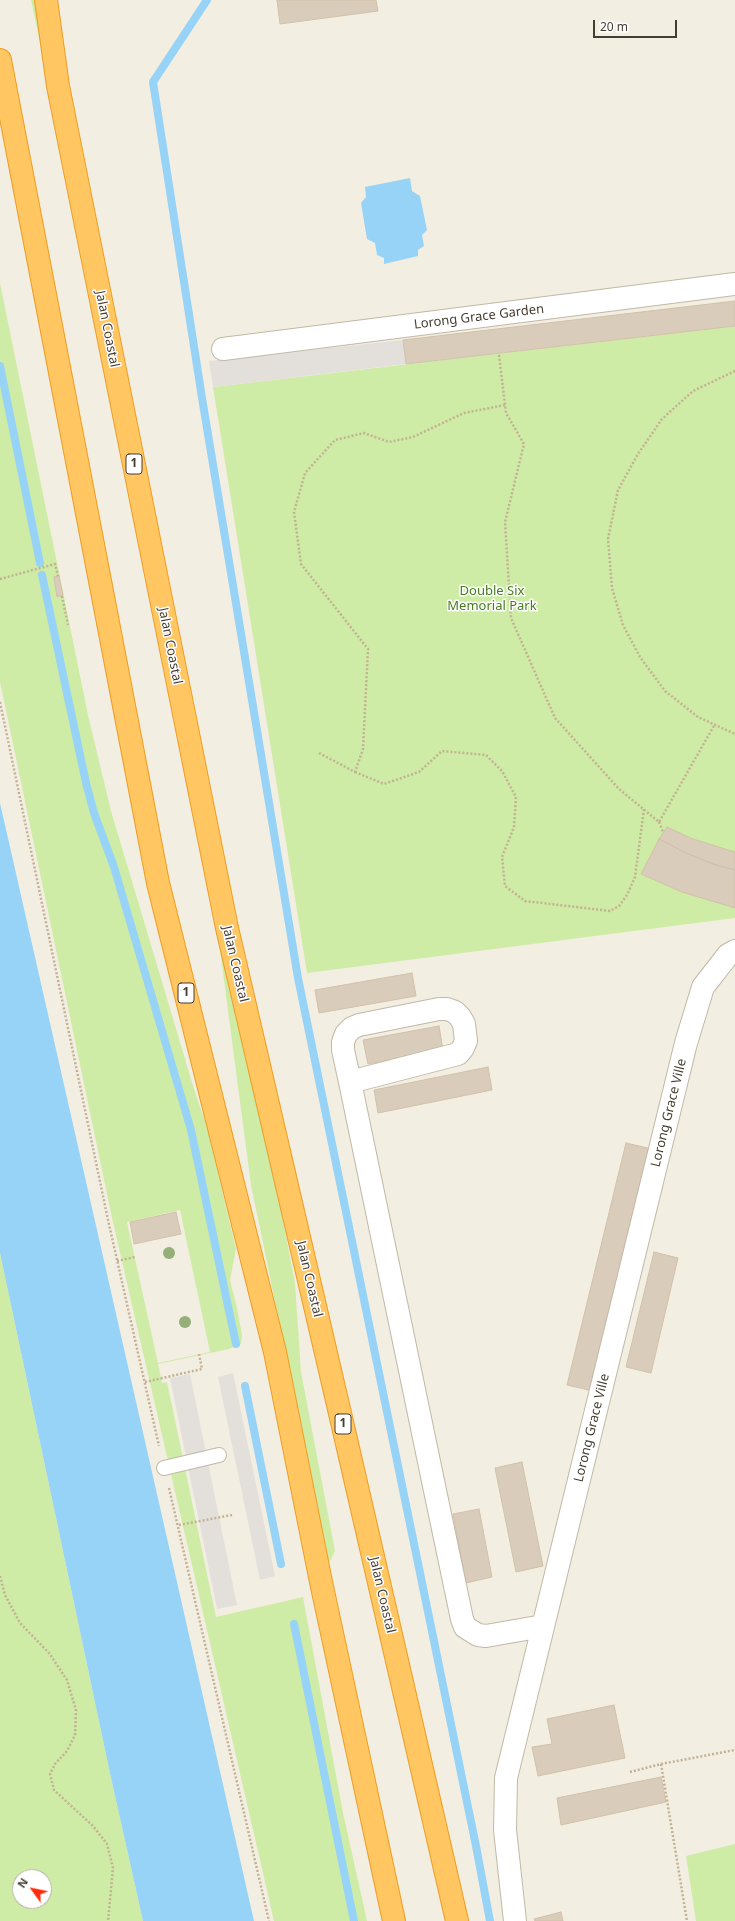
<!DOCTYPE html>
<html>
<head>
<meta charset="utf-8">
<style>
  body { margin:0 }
  #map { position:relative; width:735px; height:1921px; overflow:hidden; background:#f3eee2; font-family:"Noto Sans",sans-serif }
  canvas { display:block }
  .north { position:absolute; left:12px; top:1869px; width:40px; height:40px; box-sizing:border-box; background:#fff; border:1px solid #b5b1ad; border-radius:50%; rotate:303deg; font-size:11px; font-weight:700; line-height:16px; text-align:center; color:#453d32 }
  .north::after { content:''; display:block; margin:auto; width:14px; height:18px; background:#ff2b0d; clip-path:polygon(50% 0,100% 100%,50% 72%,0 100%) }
  .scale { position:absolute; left:593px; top:20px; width:84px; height:18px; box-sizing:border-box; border:2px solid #453d32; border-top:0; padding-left:5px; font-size:12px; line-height:14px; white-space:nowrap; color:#453d32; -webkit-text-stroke:3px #fff; paint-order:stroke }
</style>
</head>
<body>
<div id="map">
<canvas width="735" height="1921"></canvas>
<div class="north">N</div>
<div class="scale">20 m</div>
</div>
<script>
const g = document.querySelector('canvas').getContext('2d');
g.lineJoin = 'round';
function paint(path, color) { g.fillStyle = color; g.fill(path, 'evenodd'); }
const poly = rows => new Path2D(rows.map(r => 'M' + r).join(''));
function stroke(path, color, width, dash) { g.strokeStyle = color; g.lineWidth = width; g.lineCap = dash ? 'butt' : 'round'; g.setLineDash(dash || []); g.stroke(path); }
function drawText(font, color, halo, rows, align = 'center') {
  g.font = font + ' "Noto Sans",sans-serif'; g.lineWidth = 3; g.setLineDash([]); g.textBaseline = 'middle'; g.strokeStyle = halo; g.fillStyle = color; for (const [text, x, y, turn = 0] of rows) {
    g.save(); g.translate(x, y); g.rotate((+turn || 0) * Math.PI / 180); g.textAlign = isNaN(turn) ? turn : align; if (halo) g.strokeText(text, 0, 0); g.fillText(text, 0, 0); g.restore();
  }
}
paint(poly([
  [31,0,41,0,195,762,295,1283,301,1372,335,1551,329,1563,251,1185,218,935,60,136],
  [0,283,88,715,111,811,194,1089,207,1127,236,1249,230,1280,237,1308,242,1335,241,1344,229,1349,158,1364,162,1383,167,1382,216,1617,303,1597,343,1813,367,1921,274,1921,112,1218,0,682],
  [180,1210,210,1352,158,1363,127,1222],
  [735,326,735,918,307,973,213,387],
  [0,1253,111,1778,143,1921,0,1921],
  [20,1877,44,1877,44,1901,20,1901],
  [735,1844,735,1921,696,1921,686,1856]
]), '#cfeca6');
paint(poly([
  [403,340,406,364,213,387,209,361],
  [233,1373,275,1576,260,1580,218,1377],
  [190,1374,237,1605,217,1609,170,1378]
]), '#e3e0dc');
paint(poly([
  [410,178,412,191,420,196,427,230,422,235,424,246,418,250,418,256,384,264,384,258,377,255,375,243,367,239,361,203,366,197,365,187],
  [0,803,254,1921,143,1921,111,1778,0,1253]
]), '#97d3f7');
stroke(poly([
  [207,0,153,82,202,398,298,978,476,1846,490,1921],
  [0,366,40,563],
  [42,575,86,783,94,813,114,867,191,1130,236,1344],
  [245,1386,281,1564],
  [294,1624,354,1921]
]), '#97d3f7', 8);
const building = poly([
  [277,0,376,0,378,11,280,24,277,0],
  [735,301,735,326,406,364,403,340,735,301],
  [59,576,63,595,57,597,54,577,59,576],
  [667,827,693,839,735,852,735,870,713,864,686,853,659,839,667,827],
  [659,839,686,853,713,864,735,870,735,908,682,892,641,874,659,839],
  [412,973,416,996,319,1013,315,990,412,973],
  [439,1026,443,1050,368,1064,363,1040,439,1026],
  [488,1067,492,1090,378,1113,374,1090,488,1067],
  [626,1143,652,1149,593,1391,567,1385,626,1143],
  [176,1212,181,1234,134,1244,130,1222,176,1212],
  [654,1252,678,1258,651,1373,626,1367,654,1252],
  [522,1462,543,1566,516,1572,495,1468,522,1462],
  [479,1509,492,1577,466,1583,453,1514,479,1509],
  [614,1705,625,1758,538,1776,532,1747,552,1744,547,1719,614,1705],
  [661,1777,666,1802,561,1825,557,1798,661,1777],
  [561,1912,563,1921,535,1921,534,1919,561,1912]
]);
paint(building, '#d9ccba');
stroke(building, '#d1c1a9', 1);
const lane = poly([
  [164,1468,219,1455]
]);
const street = poly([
  [223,349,735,284],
  [350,1082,458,1054,463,1048,466,1041,464,1024,460,1017,455,1012,447,1009,439,1009,359,1025,352,1028,346,1034,343,1042,343,1050,350,1082,437,1500,462,1619,465,1627,478,1635,486,1636,543,1626],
  [515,1921,505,1830,506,1778,686,1043,703,987,728,955,735,951]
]);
const highway = poly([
  [46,0,58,86,227,928,342,1422,457,1921],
  [0,60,158,883,275,1352,321,1582,394,1921]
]);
stroke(lane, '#c2b8a7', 16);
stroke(street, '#c2b8a7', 24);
stroke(highway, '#ed9d23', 24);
stroke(poly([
  [499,355,506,413,524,444,505,522,511,618,555,718,619,789,659,822,715,724],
  [735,371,693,391,662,419,638,454,618,490,608,539,612,588,623,625,640,657,665,691,698,717,735,734],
  [0,579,55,564,58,576],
  [62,596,68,625],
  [0,702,108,1220,159,1446],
  [319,753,355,772,363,749,368,649,301,564,294,512,305,473,335,440,364,433,389,442,413,437,464,413,505,405],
  [355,772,384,784,419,772,442,751,486,755,502,771,516,797,514,827,502,857,505,886,525,901,610,911,619,906,627,895,635,877,644,809],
  [659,822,663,832],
  [117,1261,135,1257],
  [145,1382,202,1369,199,1354],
  [169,1488,269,1921],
  [179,1525,232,1515],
  [0,1576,5,1595,20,1623,49,1653,67,1680,76,1710,75,1735,67,1751,55,1764,50,1774,54,1790,93,1826,107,1844,113,1868,108,1921],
  [661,1764,735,1750],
  [630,1772,661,1764,687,1921]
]), '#c3b194', 2.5, [2, 2]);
stroke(lane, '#fff', 14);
stroke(street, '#fff', 22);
stroke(highway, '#ffc661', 22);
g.fillStyle = '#94af77';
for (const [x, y] of [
  [169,1253],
  [185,1322]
]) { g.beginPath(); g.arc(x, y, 6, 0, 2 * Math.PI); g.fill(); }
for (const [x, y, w] of [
  [134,464,16],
  [186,993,16],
  [343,1424,16]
]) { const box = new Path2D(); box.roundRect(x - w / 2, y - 10, w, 20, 3); g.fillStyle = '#fff'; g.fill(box); stroke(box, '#453d32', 1); }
drawText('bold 12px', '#453d32', null, [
  ["1",134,464],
  ["1",186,993],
  ["1",343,1424]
]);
drawText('13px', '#453d32', '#fff', [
  ["Lorong Grace Garden",479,317,-7],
  ["Jalan Coastal",107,329,79],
  ["Jalan Coastal",170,646,79],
  ["Jalan Coastal",235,964,77],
  ["Lorong Grace Ville",669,1113,-76],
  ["Jalan Coastal",309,1279,77],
  ["Lorong Grace Ville",592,1428,-76],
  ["Jalan Coastal",382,1595,77]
]);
drawText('13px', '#467c20', '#fff', [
  ["Double Six",492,591],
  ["Memorial Park",492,606]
]);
</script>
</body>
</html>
